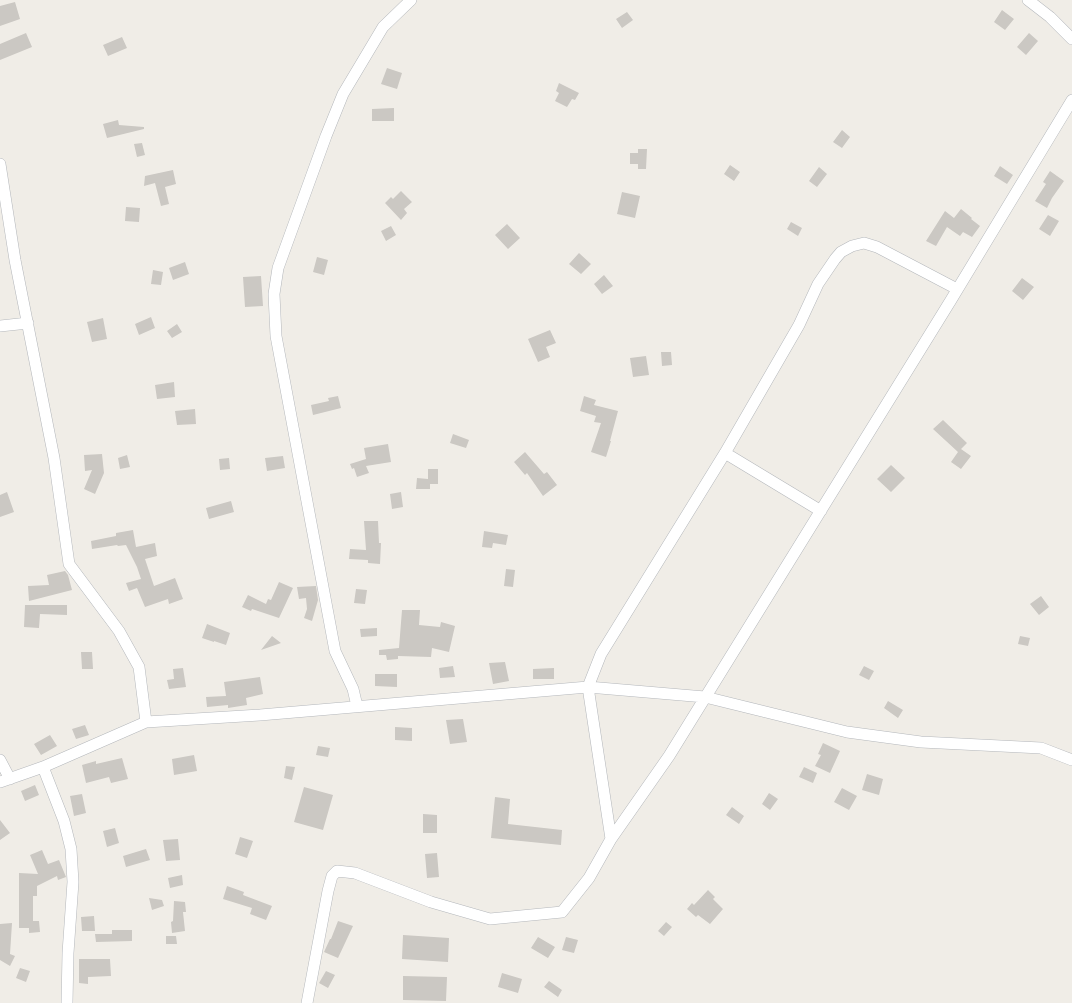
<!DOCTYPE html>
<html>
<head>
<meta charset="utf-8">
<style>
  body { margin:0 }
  canvas { display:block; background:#f0ede7 }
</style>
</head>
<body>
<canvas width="1072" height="1003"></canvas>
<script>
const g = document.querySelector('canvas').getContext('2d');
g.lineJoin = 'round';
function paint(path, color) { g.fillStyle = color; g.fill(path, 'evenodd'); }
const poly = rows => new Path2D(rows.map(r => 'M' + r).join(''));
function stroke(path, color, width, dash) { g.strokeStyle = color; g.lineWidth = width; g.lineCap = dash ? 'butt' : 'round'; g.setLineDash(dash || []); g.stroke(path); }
paint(poly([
  [15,2,20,19,0,26,0,6],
  [1002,10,1014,19,1005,30,994,22],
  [627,12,633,20,622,28,616,19],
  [26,33,32,47,0,60,0,44],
  [1029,33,1038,41,1026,55,1017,47],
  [122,37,127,48,108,56,103,45],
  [387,68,402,73,397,89,381,84],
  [559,83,579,93,575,100,572,99,567,107,555,101,559,93,556,91],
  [394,108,394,121,372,121,372,109],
  [118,120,119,125,144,127,144,129,107,138,103,124],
  [842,130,850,137,842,148,833,142],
  [142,143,145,155,137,157,134,144],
  [638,149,647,149,646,169,638,169,638,164,630,164,630,153,638,153],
  [730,165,740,172,734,181,724,174],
  [1000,166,1013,175,1007,184,994,176],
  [819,167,827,174,817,187,809,181],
  [173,170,176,184,165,187,169,204,161,206,155,183,144,186,145,176],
  [1050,171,1064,181,1052,198,1047,208,1035,201,1046,184,1043,182],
  [401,191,412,202,404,209,407,213,401,220,385,203,391,197,393,199],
  [622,192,640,196,635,218,617,214],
  [126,207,140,208,139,222,125,221],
  [961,209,972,218,971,219,980,226,972,237,963,232,960,236,947,227,936,246,926,241,945,211,954,218],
  [1048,215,1059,221,1050,236,1039,229],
  [791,222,802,228,798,236,787,229],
  [507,224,520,238,508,249,495,235],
  [391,226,396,235,386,241,381,231],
  [579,253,591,264,581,274,569,264],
  [317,257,328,260,324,275,313,272],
  [185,262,189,274,173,280,169,268],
  [153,270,163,272,161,285,151,284],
  [604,275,613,286,602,294,594,284],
  [261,276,263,306,245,307,243,277],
  [1022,278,1034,287,1023,300,1012,291],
  [151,317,155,328,139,335,135,324],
  [103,318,107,339,92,342,87,322],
  [177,324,182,332,172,338,167,331],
  [550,330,556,343,546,347,550,357,538,362,528,339],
  [661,352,671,352,672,365,662,366],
  [646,356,649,375,633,377,630,358],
  [174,382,175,397,157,399,155,385],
  [338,396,341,408,313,415,311,405,329,401,328,398],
  [584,396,596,400,594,405,618,411,610,441,611,441,606,457,591,452,601,423,594,422,596,416,580,411],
  [195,409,196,424,177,425,175,411],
  [943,420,967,443,961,449,971,456,961,469,951,462,958,452,933,429],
  [453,434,469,440,466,448,450,443],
  [388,444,391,462,366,466,369,473,357,477,354,468,352,469,350,464,366,459,364,448],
  [525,452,544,474,547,472,557,485,543,496,527,473,525,475,514,462],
  [102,454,104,473,95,494,84,489,92,470,85,471,84,455],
  [127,455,130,467,120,469,118,458],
  [283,456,285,468,267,471,265,458],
  [229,458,230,469,220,470,219,459],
  [891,465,905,478,891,492,877,479],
  [428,469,438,469,438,484,430,484,430,489,416,489,417,478,428,479],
  [7,492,14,512,0,517,0,495],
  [401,492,403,507,392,509,390,494],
  [231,501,234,512,209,519,206,508],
  [364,521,378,521,379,543,381,543,380,564,368,563,368,560,349,559,350,549,366,550],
  [133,530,136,547,155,543,157,556,145,559,154,586,175,578,183,599,169,604,168,599,145,607,137,588,129,591,126,583,141,579,137,567,126,545,118,546,117,545,92,549,91,541,116,536,116,533],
  [484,531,508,535,506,545,493,543,492,548,482,547],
  [506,569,515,570,513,587,504,586],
  [65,571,68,575,72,590,29,601,28,586,49,585,47,575],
  [279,582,293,588,279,618,252,609,251,611,242,607,248,595,266,604,268,599,271,600],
  [316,586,318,600,312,621,304,618,307,609,306,598,299,599,297,587],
  [356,589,367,590,365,604,354,603],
  [1041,596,1049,607,1039,615,1030,604],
  [25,605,67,605,67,615,40,614,39,628,24,627],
  [402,610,420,610,419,625,440,627,441,622,455,626,449,652,432,648,431,657,398,656,398,659,387,660,386,655,379,655,379,650,399,648],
  [207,624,230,633,226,645,214,641,214,642,202,638],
  [377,628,377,636,361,637,360,629],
  [272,636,281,643,261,650],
  [1020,636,1030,638,1028,646,1018,644],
  [81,652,92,652,93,669,82,669],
  [505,662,509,681,493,684,489,663],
  [453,666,455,677,440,678,439,668],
  [864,666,874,671,869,680,859,675],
  [183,668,186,687,169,689,167,680,174,679,173,669],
  [554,668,554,679,533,679,533,669],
  [375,674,397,674,397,687,375,686],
  [260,677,263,694,246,698,247,705,228,708,228,705,207,707,206,697,226,696,224,682],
  [888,701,903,710,898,718,884,708],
  [463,719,467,742,450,744,446,720],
  [85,725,89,735,76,739,72,729],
  [395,727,412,728,412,741,395,740],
  [50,735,57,746,41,755,34,744],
  [823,743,840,751,830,773,815,766,821,755,818,754],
  [318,746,330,748,328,757,316,755],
  [194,755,197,771,174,775,172,759],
  [122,758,128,779,111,783,109,777,86,783,82,765,96,761,96,764],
  [286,766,295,767,292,780,284,778],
  [804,767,817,773,813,783,799,777],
  [867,774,883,779,879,795,862,790],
  [35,785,39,795,25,801,21,791],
  [304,787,333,795,323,830,294,822],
  [842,788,857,796,849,810,834,802],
  [769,793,778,799,770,810,762,804],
  [82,794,86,813,74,816,70,796],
  [495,797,510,799,508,824,562,830,561,845,491,838],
  [732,807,744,816,739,824,726,815],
  [423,814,437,815,437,833,423,833],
  [0,820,10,833,0,840],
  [115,828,119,843,107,847,103,831],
  [240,837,253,841,247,858,235,854],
  [178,839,180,860,166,861,163,840],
  [146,849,150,860,126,867,123,856],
  [42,850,48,864,59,860,66,877,58,880,57,876,37,886,37,896,33,896,33,921,39,921,40,932,29,933,29,928,19,928,19,873,38,874,30,855],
  [437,853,439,877,427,878,425,854],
  [182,875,183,885,170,888,168,878],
  [227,886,244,892,243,895,272,906,266,920,250,914,252,908,223,899],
  [708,890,715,897,713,899,723,909,710,924,698,915,696,917,687,909,692,903,694,905],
  [149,898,162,900,164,906,152,910],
  [174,901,185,902,186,912,183,912,185,931,172,933,171,922,173,921],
  [94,916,95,931,82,931,81,917],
  [338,921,353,926,338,958,324,952,330,939,331,939],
  [666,922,672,927,664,936,658,931],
  [12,923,10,954,15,956,10,966,0,960,0,924],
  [112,930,132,930,132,941,96,942,95,934,112,934],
  [403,935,449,938,448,962,402,959],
  [166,936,176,936,177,944,166,944],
  [538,937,555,947,548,958,531,948],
  [566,937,578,940,574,953,562,950],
  [79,959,110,959,111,976,88,977,88,984,79,983],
  [20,968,30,971,26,982,16,978],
  [326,971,335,975,328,988,319,983],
  [502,973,522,979,518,993,498,987],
  [403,976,447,977,446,1001,403,1000],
  [549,981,562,990,558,997,544,987]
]), '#cbc8c3');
const minor = poly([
  [1028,0,1050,17,1072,39],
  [0,164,15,260,54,458,69,564,119,631,139,667,146,722],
  [0,326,28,323],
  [725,453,821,511],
  [357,706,353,689,335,651,276,336,274,294,278,268,326,136,343,94,383,27,411,0],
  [0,760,10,779],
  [43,767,64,821,71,849,73,882,68,953,67,1003],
  [0,782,43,767,146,722,260,715,588,687,705,697,847,732,921,742,1041,748,1072,760],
  [611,839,588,687,601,654,725,453,799,325,818,284,835,259,841,252,852,246,864,243,877,247,957,289],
  [307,1003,328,891,332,876,337,871,355,873,431,902,490,919,562,912,589,878,611,839,669,756,951,300,1072,100]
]);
stroke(minor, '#b4b7bb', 12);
stroke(minor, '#fff', 11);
</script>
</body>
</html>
